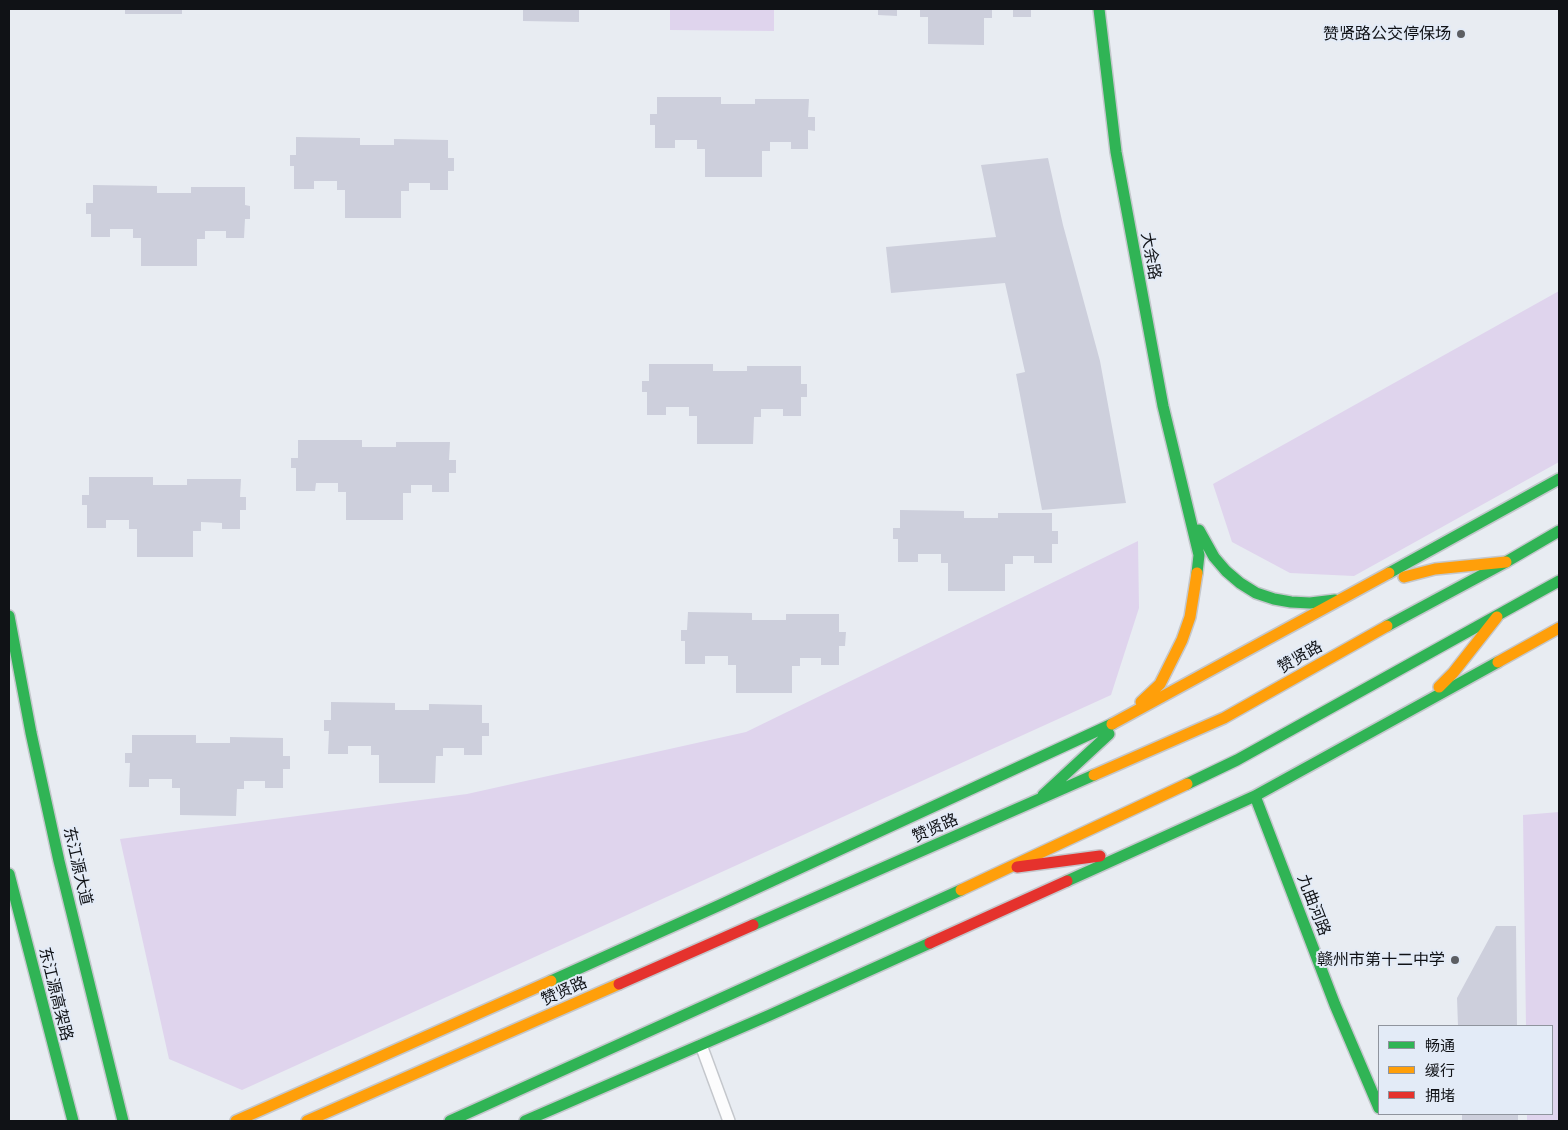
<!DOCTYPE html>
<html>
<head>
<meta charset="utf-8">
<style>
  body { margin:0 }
  #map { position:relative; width:1568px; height:1130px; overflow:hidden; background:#e8ecf2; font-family:"Exo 2","Noto Sans SC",sans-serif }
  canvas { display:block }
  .frame { position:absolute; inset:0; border:10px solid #101216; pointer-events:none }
  .legend { position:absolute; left:1378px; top:1025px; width:175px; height:90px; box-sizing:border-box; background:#e3ebf7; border:1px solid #8f949d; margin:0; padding:6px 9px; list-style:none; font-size:15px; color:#101216 }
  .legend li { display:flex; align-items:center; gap:10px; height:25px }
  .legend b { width:25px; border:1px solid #8f949d }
</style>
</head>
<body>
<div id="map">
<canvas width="1568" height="1130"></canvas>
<div class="frame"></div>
<ul class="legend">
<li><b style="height:6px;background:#30b455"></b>畅通</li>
<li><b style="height:6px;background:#ff9f0a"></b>缓行</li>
<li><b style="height:6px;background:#e5322d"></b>拥堵</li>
</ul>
</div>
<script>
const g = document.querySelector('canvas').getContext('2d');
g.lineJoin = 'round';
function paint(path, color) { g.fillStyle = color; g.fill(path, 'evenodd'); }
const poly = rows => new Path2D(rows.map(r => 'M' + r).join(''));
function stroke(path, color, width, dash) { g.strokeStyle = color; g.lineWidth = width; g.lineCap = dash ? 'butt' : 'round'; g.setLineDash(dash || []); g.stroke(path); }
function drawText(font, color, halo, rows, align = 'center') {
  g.font = font + ' "Exo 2","Noto Sans SC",sans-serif'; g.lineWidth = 4; g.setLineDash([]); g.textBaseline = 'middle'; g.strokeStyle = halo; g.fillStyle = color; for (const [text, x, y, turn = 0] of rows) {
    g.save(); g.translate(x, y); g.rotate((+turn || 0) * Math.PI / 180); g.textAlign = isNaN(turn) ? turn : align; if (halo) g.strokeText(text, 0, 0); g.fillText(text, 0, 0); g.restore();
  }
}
paint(poly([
  [670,9,774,9,774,31,670,30],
  [1559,291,1559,462,1354,576,1290,573,1232,542,1213,484],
  [1138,541,1139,608,1111,695,242,1090,169,1059,120,839,467,794,746,732],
  [1559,812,1559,1121,1527,1121,1527,1114,1552,1114,1552,1026,1526,1026,1523,815]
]), '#dfd4ed');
paint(poly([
  [125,9,182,9,182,14,125,14],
  [523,9,579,9,579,22,523,21],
  [878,9,897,9,897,16,878,15],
  [920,9,992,9,992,18,984,18,984,45,928,44,928,17,920,17],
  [1013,9,1031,9,1031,17,1013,17],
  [657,97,721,97,721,104,755,104,755,99,809,99,808,117,815,117,815,131,808,130,808,149,791,149,791,142,770,142,770,151,762,151,762,177,705,177,705,149,697,149,697,140,675,140,675,148,655,148,655,125,650,125,650,114,657,114],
  [296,137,360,138,360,145,394,145,394,139,448,140,448,158,454,158,454,171,448,171,448,190,430,190,430,183,409,183,409,191,401,191,401,218,345,218,345,190,337,190,337,181,314,181,314,189,294,189,294,166,290,166,290,155,296,155],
  [1048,158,1063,225,1100,361,1126,503,1042,510,1016,374,1025,372,1005,283,891,293,886,247,996,237,981,165],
  [93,185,157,186,157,193,191,193,191,187,245,187,245,205,250,206,250,219,245,219,244,238,226,238,226,231,205,231,205,239,197,239,197,266,141,266,141,238,133,238,133,229,110,229,110,237,91,237,91,214,86,214,86,203,93,203],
  [649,364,713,364,713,371,747,371,747,366,801,366,801,384,807,384,807,397,801,397,801,416,783,416,783,409,761,409,761,417,754,417,753,444,697,444,697,416,689,416,689,407,666,407,666,415,647,415,647,392,642,392,642,381,649,381],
  [298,440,362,440,362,447,396,447,396,442,450,442,449,460,456,460,456,473,449,473,449,492,432,492,432,485,411,485,411,493,403,493,403,520,346,520,346,492,338,492,338,483,316,483,315,491,296,491,296,468,291,468,291,458,298,458],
  [89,477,153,477,153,485,187,485,187,479,241,479,240,497,246,497,246,510,240,510,240,529,222,529,222,523,201,522,201,531,193,531,193,557,137,557,137,529,129,529,129,520,106,520,106,528,87,528,87,505,82,505,82,495,89,495],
  [900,510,964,511,964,518,998,518,998,513,1052,513,1052,531,1058,531,1058,544,1052,544,1052,563,1034,563,1034,556,1013,556,1013,564,1005,564,1005,591,948,591,948,563,941,563,941,554,918,554,918,562,898,562,898,539,893,539,893,528,900,528],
  [688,612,752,613,752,620,786,620,786,614,839,614,839,632,846,632,845,646,839,646,839,665,821,665,821,658,800,658,800,666,792,666,792,693,736,693,736,665,728,665,728,656,705,656,705,664,685,664,685,641,681,641,681,630,687,630],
  [331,702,395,703,395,710,429,710,429,704,482,705,482,723,489,723,489,736,482,736,482,755,464,755,464,748,443,748,443,756,436,756,435,783,379,783,379,755,371,755,371,746,348,746,348,754,328,754,329,731,324,731,324,720,331,720],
  [132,735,196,735,196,743,230,743,230,737,283,738,283,756,290,756,290,769,283,769,283,788,265,788,265,781,244,781,244,789,237,789,236,816,180,815,180,788,172,788,172,779,149,779,149,787,129,787,130,763,125,763,125,753,132,753],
  [1496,926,1516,926,1517,1026,1458,1026,1457,998],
  [1462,1114,1518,1114,1518,1121,1462,1121]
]), '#cdcfdc');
const lane = poly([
  [701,1045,729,1121]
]);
const fast = poly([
  [1099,9,1116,152,1163,406,1199,555,1197,573],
  [1199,530,1214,557,1226,571,1240,583,1256,593,1274,599,1291,602,1310,603,1335,600],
  [1389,573,1559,479],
  [9,616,31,733,59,861,123,1121],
  [1387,626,1506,562,1559,531],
  [1187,784,1237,760,1559,581],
  [1043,795,1109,734],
  [1255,796,1335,1005,1379,1108],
  [9,874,73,1121],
  [1067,881,1255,796,1498,662],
  [753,925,1094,775],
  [551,981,720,905,1112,724],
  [450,1121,961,890],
  [525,1121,770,1015,930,943]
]);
const slow = poly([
  [1404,577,1435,569,1506,562],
  [1498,662,1559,628],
  [1439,687,1453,673,1497,617],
  [1141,702,1160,684,1182,640,1190,617,1197,573],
  [1112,724,1389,573],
  [1094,775,1224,718,1387,626],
  [961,890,1187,784],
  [236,1121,551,981],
  [307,1121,619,984]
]);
const jam = poly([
  [1017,867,1100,856],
  [930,943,1067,881],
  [619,984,753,925]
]);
stroke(lane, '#c4c7cc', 14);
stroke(fast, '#c4c7cc', 14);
stroke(slow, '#c4c7cc', 14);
stroke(jam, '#c4c7cc', 14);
stroke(lane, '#fcfcfd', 11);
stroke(fast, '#30b455', 11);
stroke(slow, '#ff9f0a', 11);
stroke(jam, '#e5322d', 11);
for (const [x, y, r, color] of [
  [1461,34,5,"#5c5e63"],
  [1455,960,5,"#5c5e63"]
]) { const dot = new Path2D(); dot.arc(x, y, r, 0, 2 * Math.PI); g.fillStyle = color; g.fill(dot); stroke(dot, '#e3ebf7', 2); }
drawText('16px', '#101216', '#e3ebf7', [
  ["赞贤路公交停保场",1451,34],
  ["赣州市第十二中学",1445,960]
], 'right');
drawText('16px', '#101216', '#e3ebf7', [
  ["大余路",1151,256,80],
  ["赞贤路",1300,657,-30],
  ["赞贤路",935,828,-24],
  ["东江源大道",78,866,77],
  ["九曲河路",1314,905,69],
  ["赞贤路",564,991,-24],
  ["东江源高架路",56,994,76]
]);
</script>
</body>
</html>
